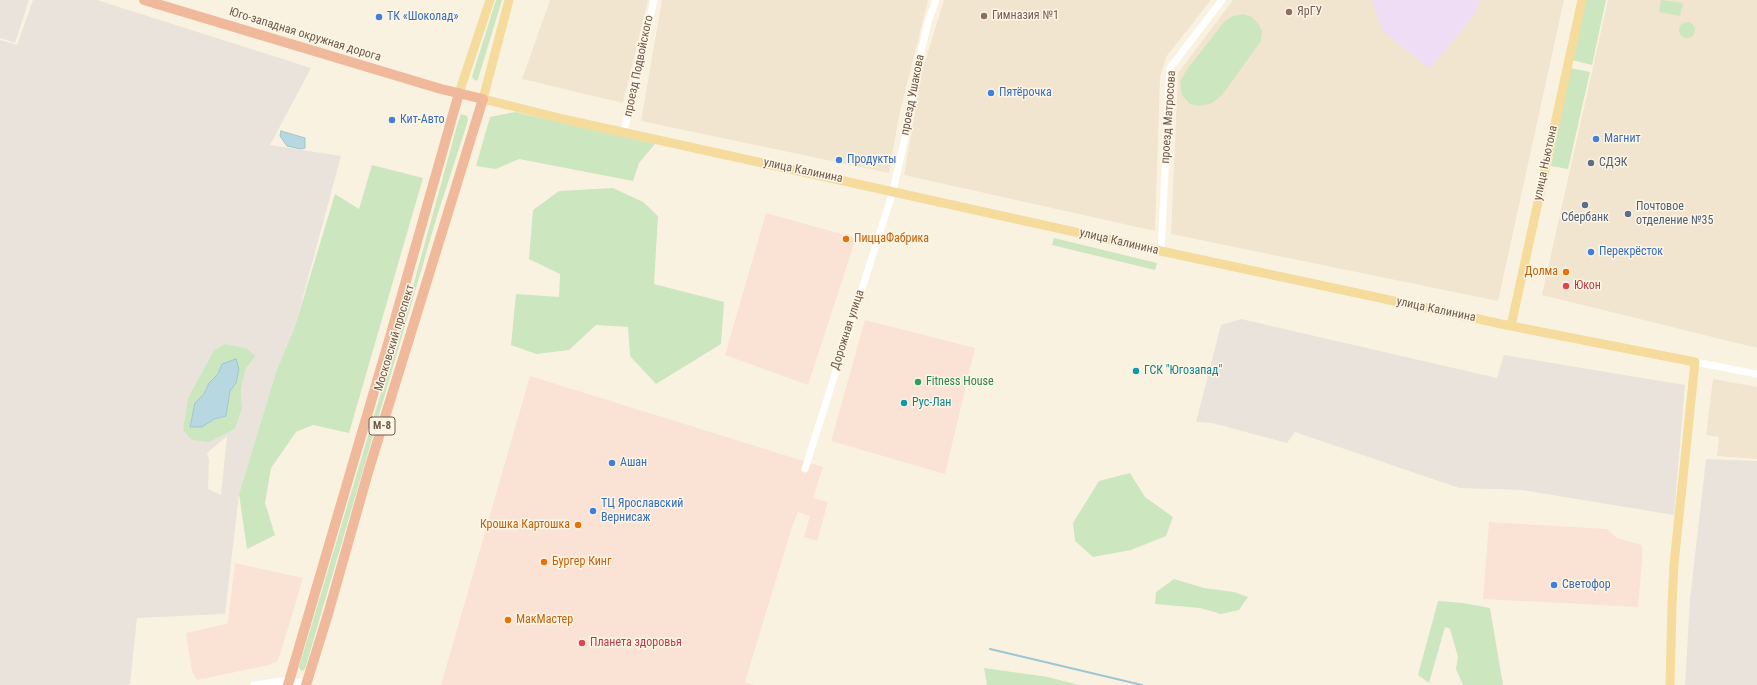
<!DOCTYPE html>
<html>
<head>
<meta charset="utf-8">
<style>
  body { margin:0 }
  canvas { display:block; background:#faf2e0 }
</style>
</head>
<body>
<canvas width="1757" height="685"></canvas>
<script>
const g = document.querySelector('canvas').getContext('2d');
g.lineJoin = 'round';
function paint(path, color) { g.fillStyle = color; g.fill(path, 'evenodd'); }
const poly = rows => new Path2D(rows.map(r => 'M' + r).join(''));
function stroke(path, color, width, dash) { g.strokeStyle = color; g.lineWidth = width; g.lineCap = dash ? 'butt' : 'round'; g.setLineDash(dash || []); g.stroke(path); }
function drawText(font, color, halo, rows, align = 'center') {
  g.font = font + ' "Roboto Condensed",sans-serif'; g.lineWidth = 3; g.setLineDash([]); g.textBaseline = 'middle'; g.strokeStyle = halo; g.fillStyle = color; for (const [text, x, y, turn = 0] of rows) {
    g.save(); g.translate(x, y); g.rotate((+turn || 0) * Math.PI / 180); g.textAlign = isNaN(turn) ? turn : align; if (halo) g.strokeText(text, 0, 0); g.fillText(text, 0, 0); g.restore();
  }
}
paint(poly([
  [550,0,648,0,623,103,522,79],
  [662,0,928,0,899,116,889,173,641,121],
  [944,0,1211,0,1166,57,1160,78,1155,231,904,175,922,71],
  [1233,0,1564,0,1498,301,1171,234,1178,73],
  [1608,0,1757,0,1757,348,1542,295],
  [1713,379,1757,387,1757,459,1717,456,1719,437,1706,435]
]), '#f1e5cf');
paint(poly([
  [766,213,856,238,808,385,725,355],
  [865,320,975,348,945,474,831,441],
  [530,376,823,467,813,498,828,502,817,541,804,537,810,516,798,512,792,527,745,682,754,685,441,685],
  [1489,522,1607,529,1617,538,1642,545,1642,561,1638,607,1483,599],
  [235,563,303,578,280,655,277,661,269,665,197,680,192,671,186,633,226,624,228,622]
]), '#fae3d4');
paint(poly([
  [0,0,29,0,15,43,0,38],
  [33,0,97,0,311,68,270,145,341,156,295,326,276,372,239,494,225,614,137,618,130,684,126,685,0,685,0,40,17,45],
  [223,344,246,348,256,356,246,368,241,389,242,408,235,429,226,433,183,430,188,398,214,350],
  [227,436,221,495,208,489,209,459,207,453],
  [1241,319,1497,378,1504,355,1685,385,1674,515,1522,490,1459,488,1295,432,1287,443,1212,423,1196,422,1221,325],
  [1706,459,1757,461,1757,685,1685,685,1690,599]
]), '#e9e3db');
paint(poly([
  [1372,0,1479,0,1477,11,1430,69,1382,30]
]), '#efddf6');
paint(poly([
  [496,0,502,0,478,79,475,81,472,77],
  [1586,0,1606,0,1592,65,1572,60],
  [1661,0,1683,3,1680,16,1659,12],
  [1243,14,1252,17,1258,23,1262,31,1261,41,1222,95,1212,103,1200,106,1190,104,1182,95,1180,82,1186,71,1224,22,1233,16],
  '1679 30a8 8 0 1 1 16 0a8 8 0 1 1-16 0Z',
  [1570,68,1590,72,1568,169,1551,166],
  [515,112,655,144,639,163,633,181,519,159,496,169,476,166,490,117],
  [461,114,467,116,468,119,467,124,437,216,305,669,301,671,299,667,415,279,458,122],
  [372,165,423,178,349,433,313,425,296,432,271,468,265,503,275,535,247,549,239,494,276,372,295,326,335,194,359,209],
  [613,188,643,202,658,216,654,284,724,302,721,344,656,384,630,356,628,327,596,325,569,350,536,354,511,345,516,294,559,297,560,274,529,259,533,210,559,191],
  [1054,238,1157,263,1155,270,1052,245],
  [224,344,246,348,256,356,246,368,241,389,242,408,235,429,209,442,192,440,183,430,188,398,214,350],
  [236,360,239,369,236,383,230,391,226,416,214,419,202,427,190,427,195,403,204,394,209,383,218,374,222,364],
  [1130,473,1145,497,1173,517,1166,536,1131,550,1093,557,1075,541,1073,523,1099,481],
  [1174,579,1204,588,1234,592,1248,597,1239,610,1221,614,1200,608,1155,604,1156,592],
  [1438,601,1463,603,1490,608,1503,685,1463,685,1456,669,1458,657,1450,629,1445,627,1429,683,1418,675],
  [984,668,1048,677,1079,685,987,685]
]), '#cce6c0');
const water = poly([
  [281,131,305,138,305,148,301,149,287,146,280,136,281,131],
  [236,359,239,369,236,383,230,391,226,416,214,419,202,427,190,427,195,403,204,394,209,383,218,374,222,364,236,359]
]);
paint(water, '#b7d7e1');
stroke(water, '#9ec5d2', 1);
stroke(poly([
  [990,649,1142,685]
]), '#9ec5d2', 2);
stroke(poly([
  [624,132,654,0],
  [1161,251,1170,68,1222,0],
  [1695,362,1757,374],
  [805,469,893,191,906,133,918,65,928,22,936,0],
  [254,685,289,680,306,684]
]), '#fff', 7);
stroke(poly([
  [509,0,483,99,563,119,1170,253,1511,326,1695,362,1674,564,1672,605,1670,685],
  [459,93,490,0],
  [1511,326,1582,0]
]), '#f5dc9d', 9);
stroke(poly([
  [144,0,441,89,483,99,369,469,328,614,306,685],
  [288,685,390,337,459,93]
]), '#f0b99b', 10);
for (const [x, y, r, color] of [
  [1289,12,4,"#8d6e63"],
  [984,16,4,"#8d6e63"],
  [379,17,4,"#3f7fe0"],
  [991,93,4,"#3f7fe0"],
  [392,120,4,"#3f7fe0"],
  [1596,139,4,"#3f7fe0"],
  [839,160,4,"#3f7fe0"],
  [1591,163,4,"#5c6f8a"],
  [1585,205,4,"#5c6f8a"],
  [1628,214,4,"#5c6f8a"],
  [846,239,4,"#e8710a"],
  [1591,252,4,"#3f7fe0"],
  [1566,272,4,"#e8710a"],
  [1566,286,4,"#e0444e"],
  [1136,371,4,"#0f9aa8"],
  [918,382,4,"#2e9e5b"],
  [904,403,4,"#0f9aa8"],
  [612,463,4,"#3f7fe0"],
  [593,511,4,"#3f7fe0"],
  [578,525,4,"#e8710a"],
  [544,562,4,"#e8710a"],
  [1554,585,4,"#3f7fe0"],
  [508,620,4,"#e8710a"],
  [582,643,4,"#e0444e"]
]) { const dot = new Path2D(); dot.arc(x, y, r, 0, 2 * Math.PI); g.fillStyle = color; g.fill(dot); stroke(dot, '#fdf6e6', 1.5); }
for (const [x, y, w] of [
  [382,426,26]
]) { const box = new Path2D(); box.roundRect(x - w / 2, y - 9, w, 18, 3); g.fillStyle = '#fdf6e6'; g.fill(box); stroke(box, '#6e5a4a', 1); }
drawText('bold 11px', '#6e5a4a', null, [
  ["М-8",382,426]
]);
drawText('12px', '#785e54', '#fdf6e6', [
  ["ЯрГУ",1297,12],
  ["Гимназия №1",992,16]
], 'left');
drawText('12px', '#366cbe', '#fdf6e6', [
  ["ТК «Шоколад»",387,17],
  ["Пятёрочка",999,93],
  ["Кит-Авто",400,120],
  ["Магнит",1604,139],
  ["Продукты",847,160],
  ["Перекрёсток",1599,252],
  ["Ашан",620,463],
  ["ТЦ Ярославский",601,504],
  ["Вернисаж",601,518],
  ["Светофор",1562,585]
], 'left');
drawText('12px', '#6e5a4a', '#fdf6e6', [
  ["Юго-западная окружная дорога",305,35,17],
  ["проезд Подвойского",639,66,-78],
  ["проезд Ушакова",913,95,-79],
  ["проезд Матросова",1169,117,-86],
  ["улица Ньютона",1546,163,-78],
  ["улица Калинина",803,171,12],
  ["улица Калинина",1119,242,13],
  ["улица Калинина",1436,310,12],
  ["Дорожная улица",848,330,-72],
  ["Московский проспект",395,338,-73]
]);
drawText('12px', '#4e5e75', '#fdf6e6', [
  ["СДЭК",1599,163],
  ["Почтовое",1636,207],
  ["отделение №35",1636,221],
  ["Сбербанк",1585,218,"center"]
], 'left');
drawText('12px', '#c56008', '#fdf6e6', [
  ["ПиццаФабрика",854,239],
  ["Долма",1558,272,"right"],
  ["Крошка Картошка",570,525,"right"],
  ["Бургер Кинг",552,562],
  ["МакМастер",516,620]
], 'left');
drawText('12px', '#be3a42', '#fdf6e6', [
  ["Юкон",1574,286],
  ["Планета здоровья",590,643]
], 'left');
drawText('12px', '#0d838f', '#fdf6e6', [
  ["ГСК \"Югозапад\"",1144,371],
  ["Рус-Лан",912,403]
], 'left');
drawText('12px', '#27864d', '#fdf6e6', [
  ["Fitness House",926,382]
], 'left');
</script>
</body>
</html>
